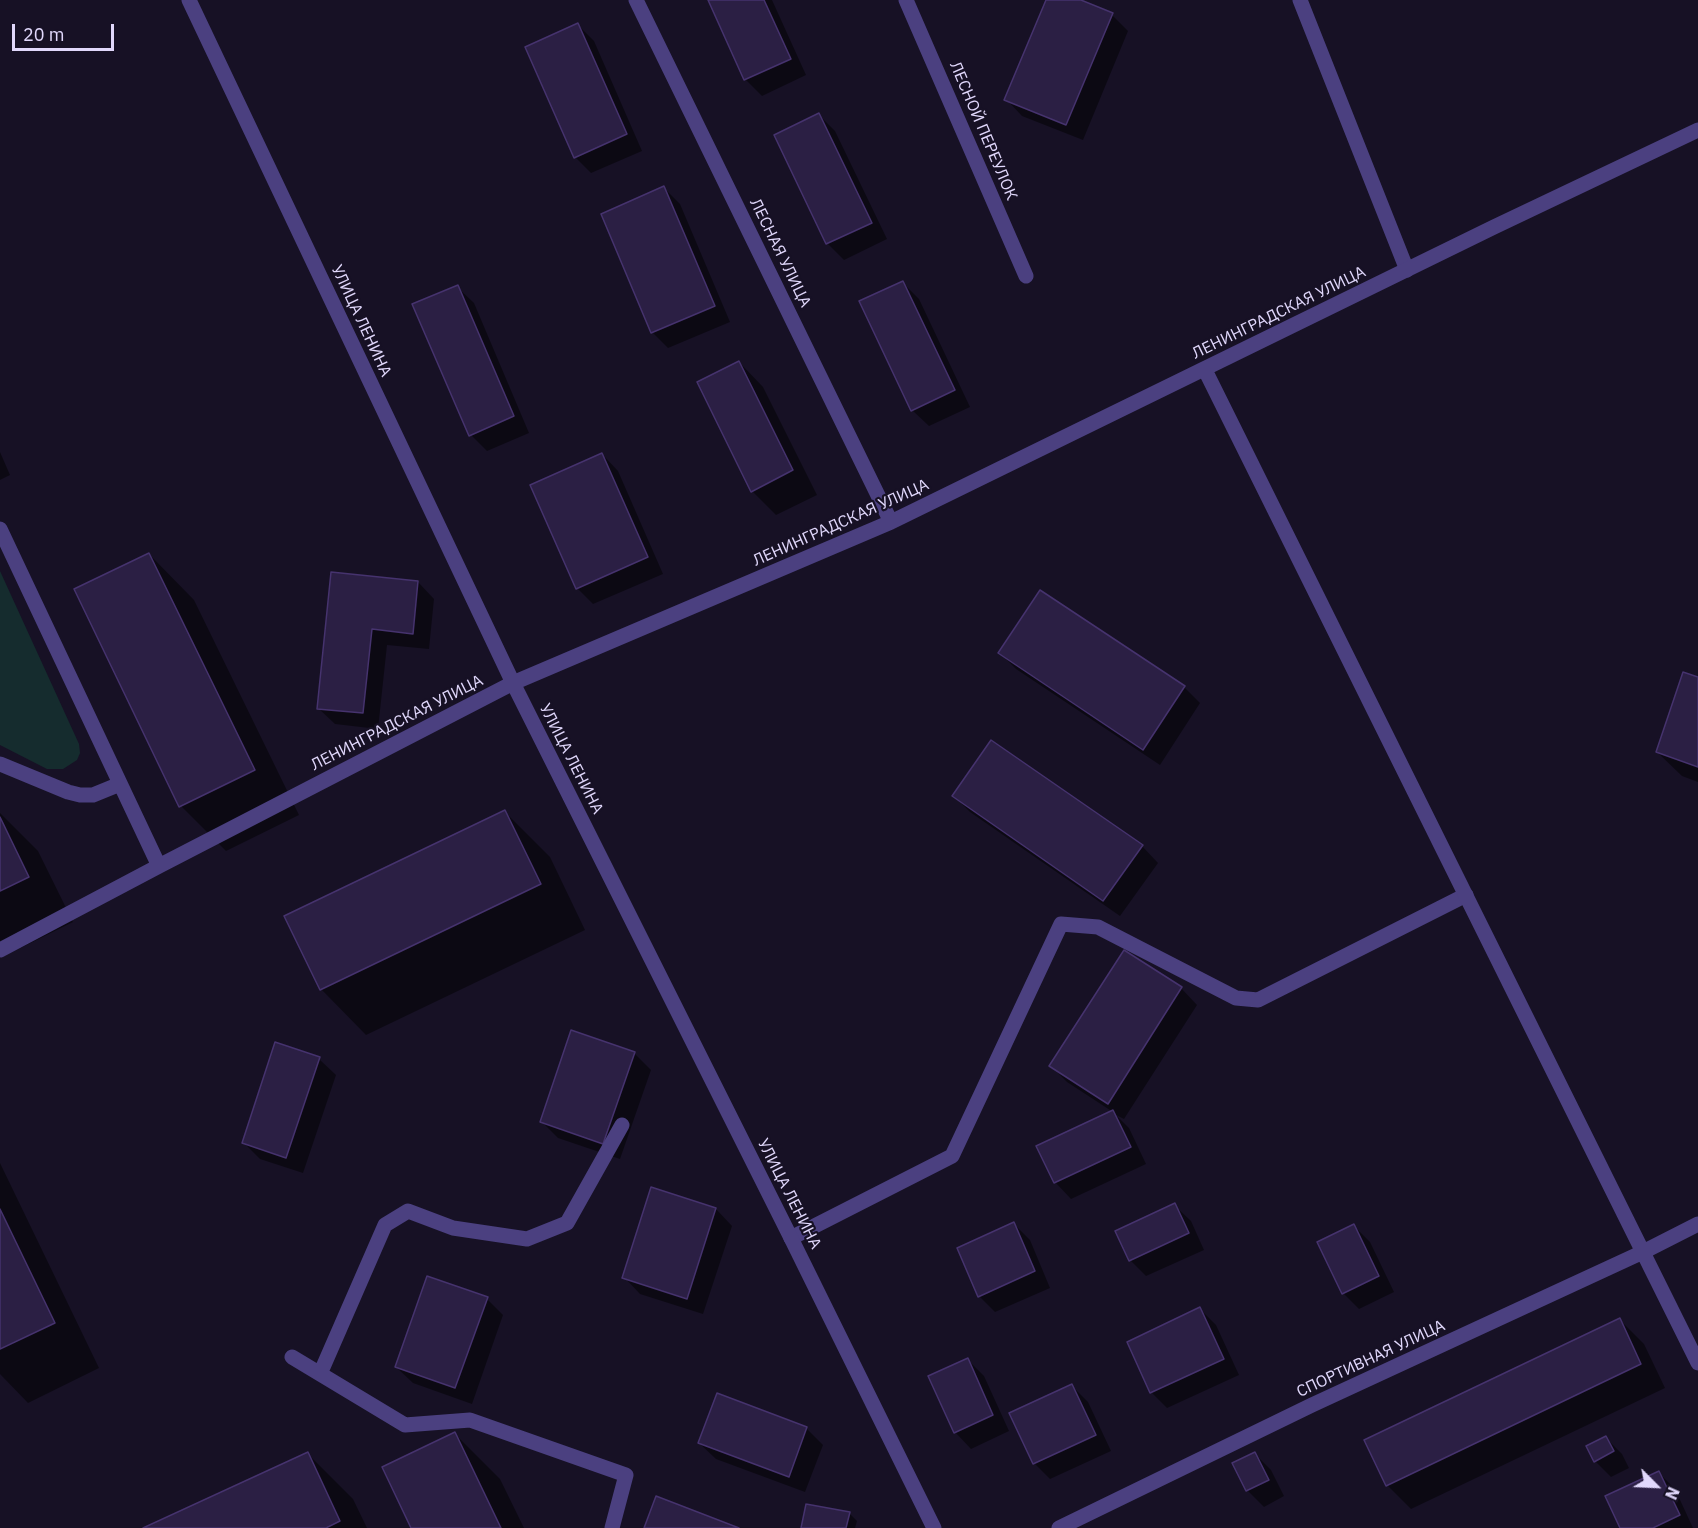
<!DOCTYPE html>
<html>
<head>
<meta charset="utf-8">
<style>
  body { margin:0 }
  #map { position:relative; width:1698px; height:1528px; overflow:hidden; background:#171125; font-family:"IBM Plex Sans",sans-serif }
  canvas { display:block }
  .north { position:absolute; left:1626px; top:1456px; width:60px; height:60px; -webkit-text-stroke:4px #171125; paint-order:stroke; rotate:114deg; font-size:16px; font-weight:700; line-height:24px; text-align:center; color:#e1d8fc }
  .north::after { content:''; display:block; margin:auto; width:21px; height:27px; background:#e1d8fc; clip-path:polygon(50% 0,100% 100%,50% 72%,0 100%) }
  .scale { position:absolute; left:12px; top:24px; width:102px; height:27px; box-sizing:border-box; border:3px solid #e1d8fc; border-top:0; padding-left:8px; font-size:18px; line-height:21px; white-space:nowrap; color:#e1d8fc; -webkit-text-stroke:4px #171125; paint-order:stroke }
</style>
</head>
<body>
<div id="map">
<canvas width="1698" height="1528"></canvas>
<div class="north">N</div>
<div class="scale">20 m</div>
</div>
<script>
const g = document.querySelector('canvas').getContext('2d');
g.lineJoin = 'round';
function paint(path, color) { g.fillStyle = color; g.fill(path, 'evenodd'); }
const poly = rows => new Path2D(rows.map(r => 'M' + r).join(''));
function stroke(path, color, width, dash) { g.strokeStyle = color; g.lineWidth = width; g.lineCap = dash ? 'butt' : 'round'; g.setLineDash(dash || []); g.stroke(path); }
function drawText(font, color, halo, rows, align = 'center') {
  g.font = font + ' "IBM Plex Sans",sans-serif'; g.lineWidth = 4.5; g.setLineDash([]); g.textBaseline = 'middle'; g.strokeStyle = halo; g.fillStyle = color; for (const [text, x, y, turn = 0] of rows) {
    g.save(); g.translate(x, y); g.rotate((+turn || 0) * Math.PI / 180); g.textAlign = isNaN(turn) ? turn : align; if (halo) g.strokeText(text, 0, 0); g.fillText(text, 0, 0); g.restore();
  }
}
paint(poly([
  [0,571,79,744,80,753,77,760,63,769,47,769,0,745]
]), '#152c2e');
paint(poly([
  [709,0,772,0,806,75,762,96,746,80],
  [1048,0,1077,0,1112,15,1128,31,1083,140,1022,116,1006,99],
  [578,25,594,41,642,151,591,173,575,157],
  [819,115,835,131,887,239,844,260,827,243,776,135],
  [664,188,680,204,730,322,668,348,652,332],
  [902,282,919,299,970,407,929,426,912,410],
  [457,287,474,303,529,433,487,451,471,435],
  [739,362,763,387,817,495,776,515,752,491],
  [0,452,10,475,0,480],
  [602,454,618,471,663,574,593,604,577,588],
  [149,554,194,600,299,815,226,851,181,806],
  [333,574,418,582,434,599,429,649,387,645,378,729,335,724,318,708],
  [1000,653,1184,687,1200,703,1160,765,1016,669],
  [1698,679,1698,782,1682,776,1657,752],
  [954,796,1142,846,1158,863,1120,916,970,812],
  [505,812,550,857,585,930,366,1035,321,989],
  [0,813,38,851,73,922,0,958],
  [1181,988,1197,1005,1124,1119,1116,1115,1129,1128,1146,1164,1071,1199,1055,1182,1113,1112,1067,1082,1051,1066],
  [572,1032,635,1054,651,1070,620,1159,558,1138,542,1122],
  [319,1059,336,1075,303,1173,260,1159,243,1142],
  [0,1163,99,1368,28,1403,0,1374],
  [652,1189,716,1209,732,1226,703,1314,640,1294,624,1277],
  [1174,1205,1191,1221,1204,1250,1146,1276,1130,1260],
  [1014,1224,1030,1240,1050,1288,995,1312,979,1296],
  [1354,1226,1370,1242,1394,1292,1359,1309,1343,1293],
  [487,1299,503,1315,472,1404,413,1383,396,1367],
  [1200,1309,1216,1325,1239,1375,1167,1408,1151,1392],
  [1620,1320,1644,1344,1665,1388,1411,1509,1387,1485],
  [968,1360,984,1376,1009,1431,971,1449,955,1432],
  [1072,1386,1088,1402,1111,1451,1050,1479,1034,1463],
  [806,1428,823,1445,805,1492,716,1459,699,1443],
  [455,1434,500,1479,524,1528,413,1528],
  [1606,1438,1622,1454,1629,1468,1611,1477,1595,1461],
  [1254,1453,1271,1470,1284,1496,1264,1507,1248,1491,1234,1464],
  [308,1454,353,1499,367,1528,147,1528],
  [1659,1473,1675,1489,1693,1528,1622,1528],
  [849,1513,857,1521,855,1528,802,1528]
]), '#0007');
const building = poly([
  [708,0,764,0,791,59,744,80,708,0],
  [1046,0,1081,0,1113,13,1066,125,1004,100,1046,0],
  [578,23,627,134,574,158,525,47,578,23],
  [819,113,872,223,826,244,774,135,819,113],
  [664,186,715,306,651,333,601,214,664,186],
  [903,281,955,390,911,411,859,301,903,281],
  [458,285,514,416,469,436,412,304,458,285],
  [739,361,793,470,751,492,697,382,739,361],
  [602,453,648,557,576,589,530,485,602,453],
  [149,553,255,770,179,807,74,589,149,553],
  [331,572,418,581,413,634,372,629,363,713,317,709,331,572],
  [1040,590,1185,686,1143,750,998,653,1040,590],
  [1683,672,1698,677,1698,767,1656,752,1683,672],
  [991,740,1143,845,1103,901,952,796,991,740],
  [505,810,541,884,320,990,284,916,505,810],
  [0,817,29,877,0,891,0,817],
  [1124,950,1182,987,1108,1104,1049,1066,1124,950],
  [571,1030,635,1052,603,1144,540,1122,571,1030],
  [275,1042,320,1057,286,1158,242,1143,275,1042],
  [1113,1110,1131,1147,1054,1183,1036,1146,1113,1110],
  [651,1187,716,1208,687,1299,622,1278,651,1187],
  [1175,1203,1189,1233,1129,1261,1115,1231,1175,1203],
  [0,1209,55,1323,0,1349,0,1209],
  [1014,1222,1035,1271,978,1297,957,1248,1014,1222],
  [1354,1224,1379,1276,1342,1294,1317,1242,1354,1224],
  [427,1276,488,1297,455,1388,395,1367,427,1276],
  [1200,1307,1224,1359,1150,1393,1127,1342,1200,1307],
  [1620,1318,1641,1364,1386,1486,1364,1440,1620,1318],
  [968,1358,993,1415,954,1433,928,1376,968,1358],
  [1072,1384,1096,1435,1033,1464,1009,1413,1072,1384],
  [717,1393,807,1427,789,1477,698,1443,717,1393],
  [455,1432,501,1528,411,1528,382,1467,455,1432],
  [1606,1436,1614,1451,1594,1462,1586,1446,1606,1436],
  [308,1452,340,1521,326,1528,143,1528,308,1452],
  [1255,1452,1269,1480,1246,1491,1232,1463,1255,1452],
  [1659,1471,1680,1515,1653,1528,1620,1528,1605,1496,1659,1471],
  [656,1496,739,1528,644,1528,656,1496],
  [806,1504,850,1512,846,1528,801,1528,806,1504]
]);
paint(building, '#2b1f44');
stroke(building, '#46336e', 1.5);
stroke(poly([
  [906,0,1026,276],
  [1300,0,1407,270],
  [791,1238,952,1156,1061,924,1098,927,1236,998,1258,1000,1466,895],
  [292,1357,405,1425,470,1420,626,1475,612,1528],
  [320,1374,385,1225,408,1211,453,1228,527,1239,567,1223,622,1125]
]), '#4b4080', 15);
stroke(poly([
  [189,0,513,683,791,1238,934,1528],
  [636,0,891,522],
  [1205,370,1698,1363],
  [0,529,159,866],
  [0,764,68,792,80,795,93,795,120,784],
  [0,950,159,866,513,683,891,522,1494,227,1698,130],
  [1059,1528,1312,1405,1643,1252,1698,1224]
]), '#4b4080', 15);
drawText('16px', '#e1d8fc', '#171125', [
  ["ЛЕСНОЙ ПЕРЕУЛОК",983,131,67],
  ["ЛЕСНАЯ УЛИЦА",780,253,64],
  ["ЛЕНИНГРАДСКАЯ УЛИЦА",1279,313,-26],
  ["УЛИЦА ЛЕНИНА",361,321,65],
  ["ЛЕНИНГРАДСКАЯ УЛИЦА",841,523,-24],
  ["ЛЕНИНГРАДСКАЯ УЛИЦА",397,723,-27],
  ["УЛИЦА ЛЕНИНА",571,759,63],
  ["УЛИЦА ЛЕНИНА",789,1194,63],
  ["СПОРТИВНАЯ УЛИЦА",1371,1359,-25]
]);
</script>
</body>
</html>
